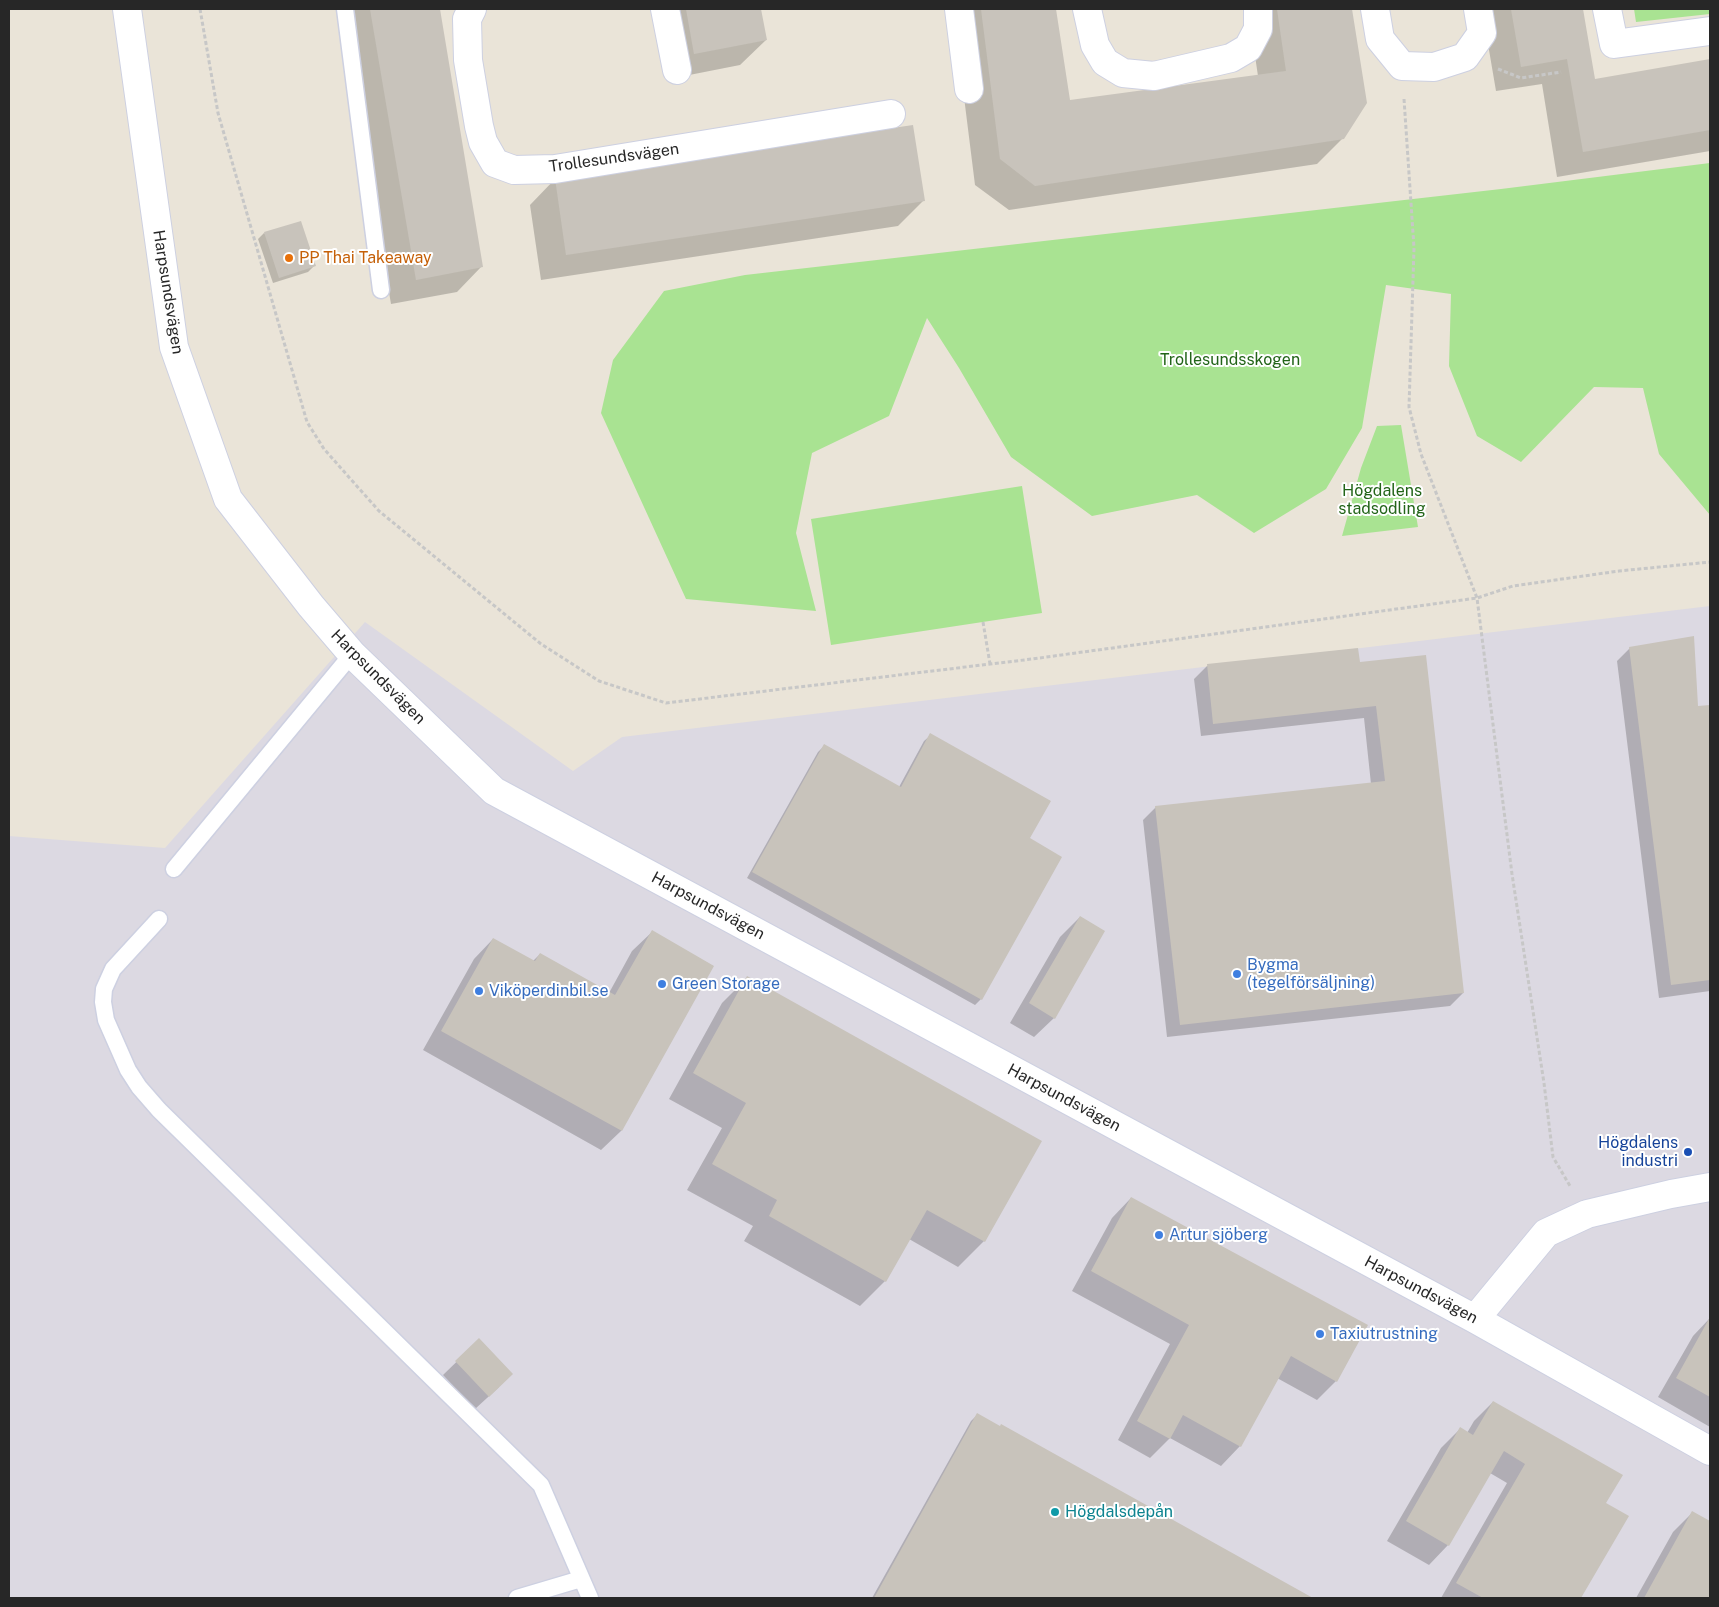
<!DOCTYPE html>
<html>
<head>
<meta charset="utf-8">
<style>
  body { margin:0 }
  #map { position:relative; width:1719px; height:1607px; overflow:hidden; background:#eae4d8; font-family:"Public Sans",sans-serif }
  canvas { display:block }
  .frame { position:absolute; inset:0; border:10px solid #272727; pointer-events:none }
</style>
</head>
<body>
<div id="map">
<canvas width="1719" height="1607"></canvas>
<div class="frame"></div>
</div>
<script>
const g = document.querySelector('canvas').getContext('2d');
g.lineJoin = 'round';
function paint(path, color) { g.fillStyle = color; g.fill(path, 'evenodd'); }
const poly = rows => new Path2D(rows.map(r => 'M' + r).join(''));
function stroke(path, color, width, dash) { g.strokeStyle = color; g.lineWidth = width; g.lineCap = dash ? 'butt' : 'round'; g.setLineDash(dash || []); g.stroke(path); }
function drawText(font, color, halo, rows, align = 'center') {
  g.font = font + ' "Public Sans",sans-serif'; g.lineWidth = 4; g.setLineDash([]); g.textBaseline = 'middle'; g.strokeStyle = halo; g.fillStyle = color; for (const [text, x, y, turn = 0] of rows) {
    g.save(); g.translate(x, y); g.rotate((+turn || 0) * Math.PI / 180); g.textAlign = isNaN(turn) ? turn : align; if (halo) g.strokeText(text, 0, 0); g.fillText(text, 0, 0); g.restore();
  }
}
paint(poly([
  [1710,606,1710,1598,9,1598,9,836,165,848,365,622,573,771,622,737]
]), '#dcd9e2');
paint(poly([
  [1634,9,1710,9,1710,14,1636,22],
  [1710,163,1710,515,1659,454,1643,388,1594,387,1521,462,1477,436,1449,366,1451,294,1386,285,1362,428,1326,489,1254,533,1197,495,1092,516,1011,457,959,368,927,318,889,416,812,453,796,533,816,611,686,599,601,413,613,360,664,291,745,275,1501,189],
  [1401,425,1418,527,1342,536,1361,468,1377,426],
  [1022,486,1042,613,831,645,811,519]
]), '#a9e392');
paint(poly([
  [341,9,438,9,482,266,457,292,391,304],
  [656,9,760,9,766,40,740,65,669,79],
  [971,9,1054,9,1069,101,1258,76,1248,9,1351,9,1366,103,1343,138,1317,164,1009,210,975,185,955,25],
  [1482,9,1582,9,1594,80,1710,61,1710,151,1557,177,1542,84,1496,91],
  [555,179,923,201,898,226,541,280,530,205],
  [264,233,314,266,308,272,273,283,258,239],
  [1630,648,1697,708,1710,706,1710,991,1659,998,1617,661],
  [1425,657,1463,993,1450,1006,1167,1037,1143,820,1156,807,1371,784,1364,718,1201,736,1194,679,1207,666,1358,664],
  [931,735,1029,839,981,999,975,1005,747,878,818,752,824,746,899,787,924,741],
  [1080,917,1054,1018,1034,1037,1010,1023,1060,937],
  [652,932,713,966,621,1131,601,1150,423,1050,474,959,493,939,533,961,540,954,609,993,632,951],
  [747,978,1040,1141,984,1241,958,1267,909,1239,885,1281,860,1306,744,1241,753,1226,687,1190,722,1128,669,1099,722,1003],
  [1131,1198,1336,1381,1317,1400,1277,1378,1240,1446,1221,1466,1170,1438,1150,1458,1118,1440,1170,1344,1072,1291,1112,1218],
  [1710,1318,1710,1427,1658,1397,1693,1336],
  [479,1340,499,1387,475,1409,443,1375],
  [1493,1402,1605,1504,1627,1517,1580,1598,1441,1598,1507,1483,1490,1473,1448,1545,1429,1565,1387,1541,1441,1448,1460,1429,1467,1433,1474,1421],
  [977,1415,1000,1427,1001,1426,1310,1598,872,1598,971,1421],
  [1692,1513,1710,1522,1710,1598,1636,1598,1673,1532]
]), '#0003');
paint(poly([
  [370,9,440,9,483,267,416,280],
  [686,9,761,9,767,40,694,54],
  [981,9,1056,9,1070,100,1286,71,1277,9,1352,9,1367,103,1344,139,1035,186,1000,159],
  [1511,9,1583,9,1595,79,1710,59,1710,130,1583,152,1567,59,1521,67],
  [913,125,925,201,566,255,555,178],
  [301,221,316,266,279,278,264,232],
  [1694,636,1698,706,1710,705,1710,980,1671,985,1629,647],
  [1358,648,1360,662,1426,655,1464,993,1180,1025,1155,806,1385,781,1376,706,1213,724,1207,664],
  [930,733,1051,801,1030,838,1062,857,982,1000,752,872,824,744,901,787],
  [1080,916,1105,931,1055,1019,1029,1003],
  [652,930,714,966,622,1131,441,1031,493,938,535,961,540,953,615,995],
  [747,976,1042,1141,985,1242,927,1210,886,1282,769,1216,777,1200,712,1164,746,1103,693,1073],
  [1131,1197,1368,1325,1337,1382,1291,1356,1241,1447,1183,1415,1170,1439,1137,1421,1189,1325,1091,1271],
  [1710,1317,1710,1397,1676,1378],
  [479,1338,513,1374,489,1397,455,1361],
  [1493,1401,1623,1475,1606,1503,1629,1516,1581,1598,1483,1598,1456,1583,1525,1464,1504,1451,1449,1546,1406,1521,1460,1427,1473,1435],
  [977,1413,1000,1426,1001,1424,1313,1598,874,1598],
  [1692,1511,1710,1521,1710,1598,1644,1598]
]), '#c8c3bb');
const lane = poly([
  [345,9,381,290],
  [174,869,352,654],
  [159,919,113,969,104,989,103,1002,106,1020,128,1070,139,1087,159,1110,541,1485,590,1598],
  [517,1598,581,1579]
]);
const street = poly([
  [472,9,467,19,468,60,479,126,483,142,495,163,514,170,555,169,891,114],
  [665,9,677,70],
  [959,9,969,89],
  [1087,9,1095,45,1105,62,1123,73,1154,76,1231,58,1248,48,1258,29,1258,9],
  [1375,9,1380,39,1402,66,1434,67,1465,57,1482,33,1478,9],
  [1607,9,1614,44,1710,31]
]);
const secondary = poly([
  [127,9,174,347,228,499,311,606,352,654,494,791,1475,1319,1710,1451],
  [1475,1319,1546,1233,1587,1214,1671,1194,1710,1187]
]);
stroke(lane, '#cdd0e1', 19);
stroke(street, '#cdd0e1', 30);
stroke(secondary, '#cdd0e1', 30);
stroke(poly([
  [200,9,218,113,307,422,324,449,379,511,541,644,599,681,666,703,1032,659,1477,598,1513,586,1619,571,1710,562],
  [1498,69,1521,78,1561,72],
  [1404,99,1414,248,1409,407,1421,454,1477,598,1512,874,1544,1083,1553,1157,1570,1186],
  [983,622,990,664]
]), '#c7c7c7', 3, [4, 2.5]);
stroke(lane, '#fff', 16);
stroke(street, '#fff', 28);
stroke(secondary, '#fff', 28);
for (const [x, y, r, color] of [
  [289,258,5,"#e8710a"],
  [1237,974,5,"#3f7fe0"],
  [662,984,5,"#3f7fe0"],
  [479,991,5,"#3f7fe0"],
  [1688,1152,5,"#1a4fb4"],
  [1159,1235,5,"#3f7fe0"],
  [1320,1334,5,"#3f7fe0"],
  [1055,1512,5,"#0f9aa8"]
]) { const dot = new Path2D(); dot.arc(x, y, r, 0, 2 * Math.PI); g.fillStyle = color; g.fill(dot); stroke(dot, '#fff', 2); }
drawText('16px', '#272727', '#fff', [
  ["Trollesundsvägen",614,158,-8],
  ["Harpsundsvägen",168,292,81],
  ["Harpsundsvägen",378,677,45],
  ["Harpsundsvägen",708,906,28],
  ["Harpsundsvägen",1064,1098,28],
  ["Harpsundsvägen",1421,1290,28]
]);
drawText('16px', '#c56008', '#fff', [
  ["PP Thai Takeaway",299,258]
], 'left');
drawText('16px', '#226418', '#fff', [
  ["Trollesundsskogen",1230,360],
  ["Högdalens",1382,491],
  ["stadsodling",1382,509]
]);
drawText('16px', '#366cbe', '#fff', [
  ["Bygma",1247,965],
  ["(tegelförsäljning)",1247,983],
  ["Green Storage",672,984],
  ["Viköperdinbil.se",489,991],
  ["Artur sjöberg",1169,1235],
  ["Taxiutrustning",1330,1334]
], 'left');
drawText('16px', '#164399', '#fff', [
  ["Högdalens",1678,1143],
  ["industri",1678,1161]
], 'right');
drawText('16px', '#0d838f', '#fff', [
  ["Högdalsdepån",1065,1512]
], 'left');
</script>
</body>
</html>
